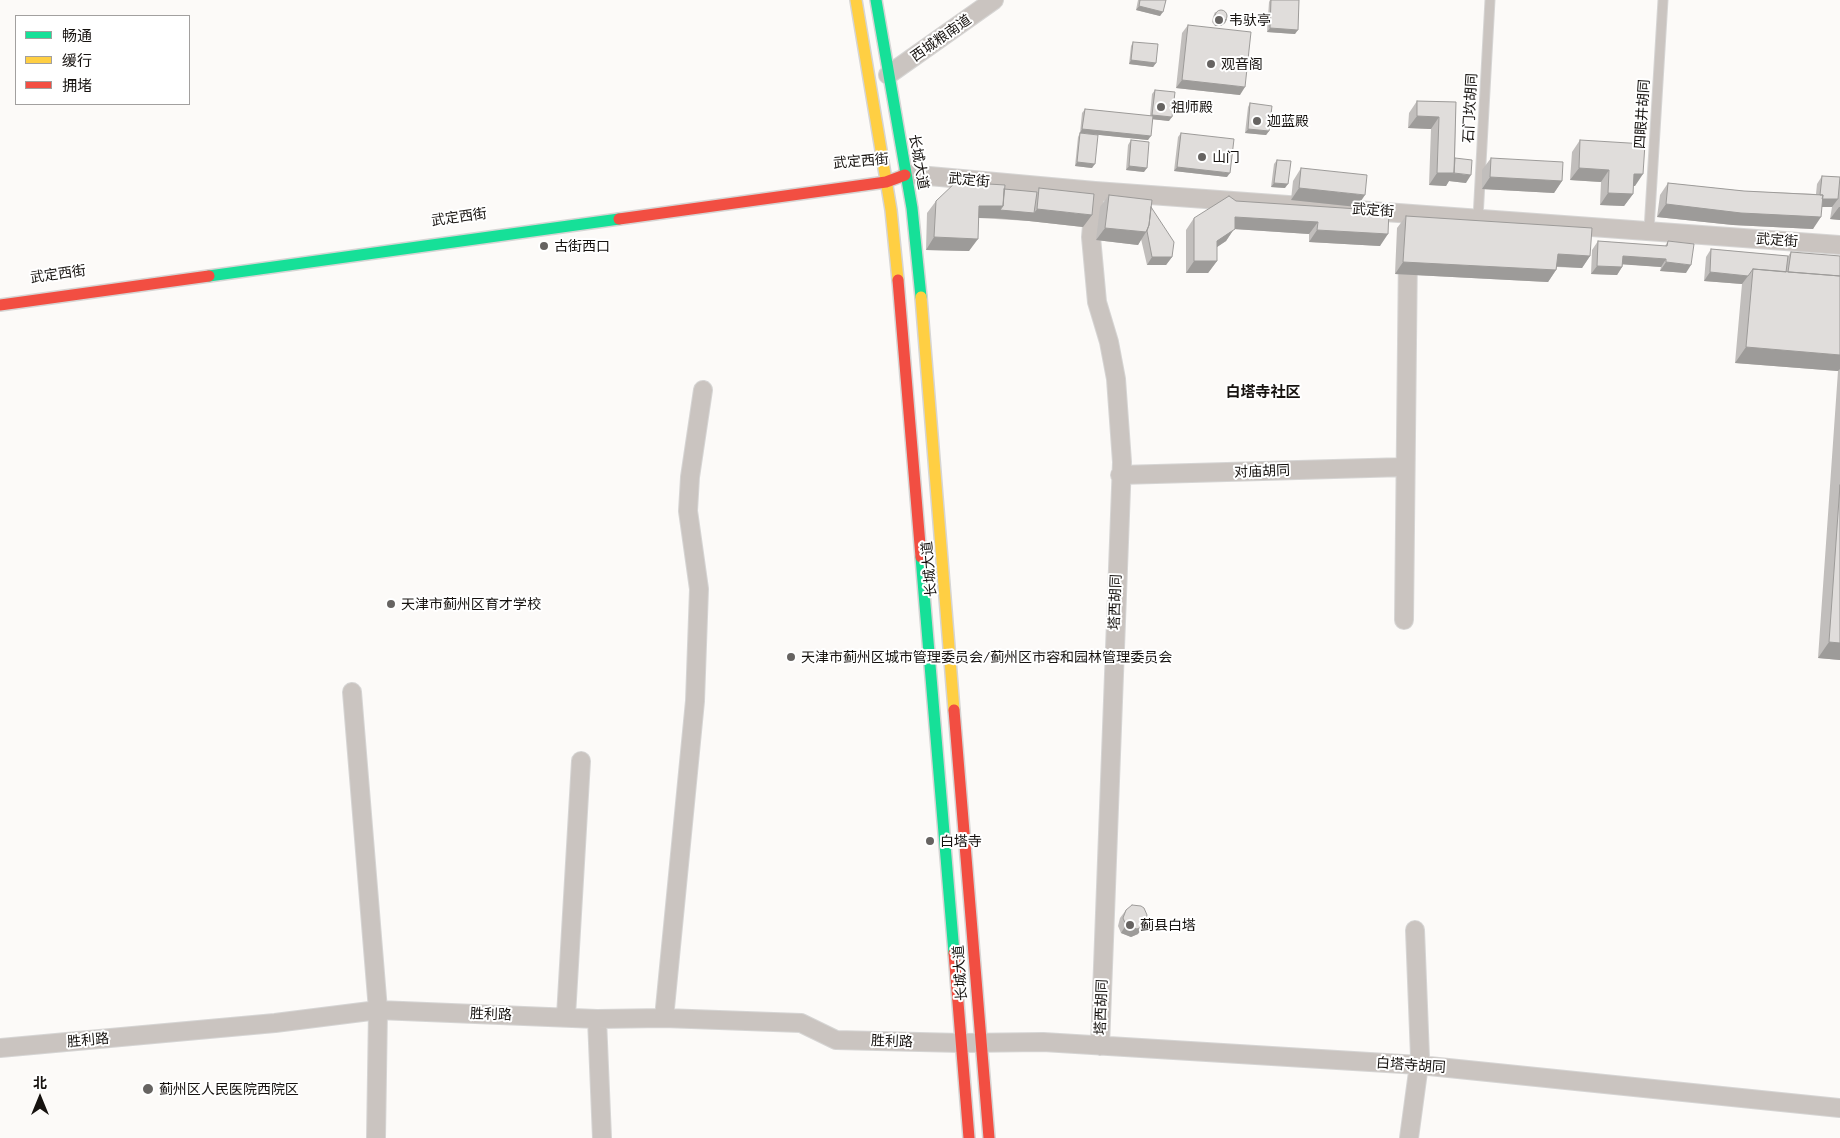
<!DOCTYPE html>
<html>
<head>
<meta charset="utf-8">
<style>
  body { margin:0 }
  #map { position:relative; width:1840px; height:1138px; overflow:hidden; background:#fcfaf8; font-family:"Exo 2","Noto Sans SC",sans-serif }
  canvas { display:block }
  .legend { position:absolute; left:15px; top:15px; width:175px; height:90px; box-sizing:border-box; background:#fff; border:1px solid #a2a09f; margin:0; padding:6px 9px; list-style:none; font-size:15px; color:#16120f }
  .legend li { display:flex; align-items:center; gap:10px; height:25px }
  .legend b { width:25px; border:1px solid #a2a09f }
  .north { position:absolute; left:15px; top:1073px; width:50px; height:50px; -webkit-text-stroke:4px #fff; paint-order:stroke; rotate:0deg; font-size:14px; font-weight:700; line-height:20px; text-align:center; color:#16120f }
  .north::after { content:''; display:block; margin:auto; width:18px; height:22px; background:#16120f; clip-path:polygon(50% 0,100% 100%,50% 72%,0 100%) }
</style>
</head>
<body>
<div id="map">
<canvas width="1840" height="1138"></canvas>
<ul class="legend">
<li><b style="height:6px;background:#16e098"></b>畅通</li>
<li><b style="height:6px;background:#ffcf43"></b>缓行</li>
<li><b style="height:6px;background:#f24e42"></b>拥堵</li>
</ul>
<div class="north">北</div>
</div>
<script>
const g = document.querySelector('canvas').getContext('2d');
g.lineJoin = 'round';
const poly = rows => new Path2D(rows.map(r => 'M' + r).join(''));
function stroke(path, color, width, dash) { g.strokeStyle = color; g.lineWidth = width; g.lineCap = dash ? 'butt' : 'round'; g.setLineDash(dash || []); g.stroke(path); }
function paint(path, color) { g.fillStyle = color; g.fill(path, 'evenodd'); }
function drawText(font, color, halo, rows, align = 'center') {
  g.font = font + ' "Exo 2","Noto Sans SC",sans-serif'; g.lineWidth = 4; g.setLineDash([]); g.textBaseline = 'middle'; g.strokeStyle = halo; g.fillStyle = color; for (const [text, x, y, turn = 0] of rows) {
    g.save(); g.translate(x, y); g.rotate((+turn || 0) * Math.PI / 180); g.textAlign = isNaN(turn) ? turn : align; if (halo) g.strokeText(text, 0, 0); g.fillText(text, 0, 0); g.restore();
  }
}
const lane = poly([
  [1478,218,1490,0],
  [1649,230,1663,0]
]);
const street = poly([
  [888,75,994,0],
  [907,174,1095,191,1840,245],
  [1095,191,1091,237,1097,302,1109,342,1116,379,1122,462,1100,1046],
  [1120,475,1405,467],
  [1404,620,1408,250],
  [352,692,378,1010,376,1138],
  [566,1016,581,761],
  [664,1018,695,701,699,589,688,511,690,477,703,390],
  [597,1019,602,1138],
  [0,1048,275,1023,378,1010,597,1019,664,1018,801,1023,836,1040,961,1043,1043,1042,1419,1065,1840,1108],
  [1409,1138,1420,1057,1415,930]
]);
const fast = poly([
  [876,0,912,208,921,297],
  [209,276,619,219],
  [921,557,954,953]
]);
const slow = poly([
  [856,0,891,210,898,280],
  [921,297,954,710]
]);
const jam = poly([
  [619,219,886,182,905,175],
  [898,280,921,557],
  [0,305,209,276],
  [954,710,989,1138],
  [954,953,969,1138]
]);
stroke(lane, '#d6d5d4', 11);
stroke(street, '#d6d5d4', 20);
stroke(fast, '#d6d5d4', 14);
stroke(slow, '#d6d5d4', 14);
stroke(jam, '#d6d5d4', 14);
stroke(lane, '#cac4c0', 9);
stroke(street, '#cac4c0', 18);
stroke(fast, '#16e098', 11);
stroke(slow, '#ffcf43', 11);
stroke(jam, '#f24e42', 11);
paint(poly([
  [1138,0,1166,0,1160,16,1136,10],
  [1270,0,1299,0,1295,34,1267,32,1269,2],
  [1215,12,1227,19,1225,23,1221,26,1215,26,1212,22,1213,17],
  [1188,25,1240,95,1176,88,1182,33],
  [1133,42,1156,63,1153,67,1129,64,1131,46],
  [1155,90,1169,121,1153,119,1148,140,1082,133,1092,168,1075,166,1078,137,1080,133,1082,113,1085,109,1150,116,1152,94],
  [1417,101,1456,102,1455,158,1466,183,1449,181,1446,186,1429,185,1431,129,1408,128,1409,113],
  [1250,103,1269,131,1266,135,1245,133,1248,107],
  [1181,133,1227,177,1174,171,1178,137],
  [1131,140,1144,172,1126,170,1128,145],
  [1580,140,1635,186,1633,186,1633,194,1624,206,1600,205,1601,182,1570,180,1572,152],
  [1491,158,1562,181,1554,193,1482,189,1482,170],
  [1277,160,1285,188,1271,187,1274,164],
  [1301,168,1357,207,1291,200,1293,181],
  [1822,176,1840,177,1840,220,1830,219,1832,207,1822,207,1813,229,1733,225,1657,217,1660,195,1668,183,1744,191,1816,194,1817,184],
  [1039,188,1083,227,1029,221,979,218,969,251,926,250,927,213,936,201,1004,189,1037,192],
  [1109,195,1151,207,1172,257,1166,265,1147,265,1141,239,1138,245,1096,240,1100,207],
  [1236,201,1389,211,1380,246,1309,242,1309,234,1234,229,1226,241,1217,247,1217,261,1208,273,1186,273,1186,230,1194,218],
  [1406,216,1590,256,1582,268,1557,267,1556,270,1548,282,1395,274,1397,228],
  [1598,241,1665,246,1668,241,1686,273,1660,271,1661,267,1623,264,1622,267,1617,275,1591,274,1592,250],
  [1711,249,1788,256,1791,252,1840,256,1840,660,1818,658,1838,371,1735,363,1742,284,1704,281,1706,257],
  [1126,910,1138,934,1131,937,1121,933,1118,926,1120,918]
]), '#c1bebc');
paint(poly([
  [1139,6,1163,12,1160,16,1136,10],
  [1227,19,1225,23,1221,26,1215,26,1218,22],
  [1270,28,1298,30,1295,34,1267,32],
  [1131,60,1156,63,1153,67,1129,64],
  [1182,80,1245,87,1240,95,1176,88],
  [1152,115,1172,117,1169,121,1150,119],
  [1417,116,1439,117,1431,129,1408,128],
  [1082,129,1151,136,1148,140,1080,133],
  [1248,129,1269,131,1266,135,1245,133],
  [1077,162,1095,164,1092,168,1075,166],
  [1129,166,1147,168,1144,172,1126,170],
  [1177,167,1230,173,1227,177,1174,171],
  [1579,168,1609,170,1601,182,1570,180],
  [1437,173,1451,173,1471,175,1466,183,1449,181,1446,186,1429,185],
  [1634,174,1643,174,1635,186,1625,186],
  [1490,177,1562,181,1554,193,1482,189],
  [1274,183,1288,184,1285,188,1271,187],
  [1299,188,1365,195,1357,207,1291,200],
  [1608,193,1633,194,1624,206,1600,205],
  [1820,199,1838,199,1832,207,1814,207],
  [1666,204,1821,217,1813,229,1733,225,1657,217],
  [979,206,1003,206,1034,213,1037,209,1092,215,1083,227,1029,221,995,218,971,218],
  [1839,207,1840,207,1840,220,1830,219],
  [1235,217,1318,222,1309,234,1234,229,1226,241,1208,253],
  [1105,228,1146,232,1138,245,1096,240],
  [1317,230,1388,234,1380,246,1309,242],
  [934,237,978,239,969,251,926,250],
  [1558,254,1590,256,1582,268,1549,266],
  [1623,256,1666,259,1661,267,1617,264],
  [1152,257,1172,257,1166,265,1147,265],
  [1194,261,1217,261,1208,273,1186,273],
  [1403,262,1556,270,1548,282,1395,274],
  [1666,262,1691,265,1686,273,1660,271],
  [1597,266,1622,267,1617,275,1591,274],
  [1710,272,1748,276,1742,284,1704,281],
  [1746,347,1840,355,1840,369,1838,371,1735,363],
  [1829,642,1840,643,1840,660,1818,658],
  [1126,925,1144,926,1138,934,1131,937,1121,933]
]), '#9d9b99');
const building = poly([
  [1140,0,1166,0,1163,12,1139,6,1140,0],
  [1271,0,1299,0,1298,30,1270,28,1271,0],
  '1215 16a6 6 0 1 1 12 0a6 6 0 1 1-12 0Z',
  [1188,25,1251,32,1245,87,1182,80,1188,25],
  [1133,42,1158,44,1156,63,1131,60,1133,42],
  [1155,90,1175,92,1172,117,1152,115,1155,90],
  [1417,101,1456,102,1454,173,1437,173,1439,117,1417,116,1417,101],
  [1250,103,1272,106,1269,131,1248,129,1250,103],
  [1085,109,1153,116,1151,136,1082,129,1085,109],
  [1080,133,1098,135,1095,164,1077,162,1080,133],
  [1181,133,1234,139,1230,173,1177,167,1181,133],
  [1131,140,1149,142,1147,168,1129,166,1131,140],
  [1580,140,1645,144,1643,174,1634,174,1633,194,1608,193,1609,170,1579,168,1580,140],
  [1455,158,1472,160,1471,175,1454,173,1455,158],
  [1491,158,1563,162,1562,181,1490,177,1491,158],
  [1277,160,1291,161,1288,184,1274,183,1277,160],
  [1301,168,1367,175,1365,195,1299,188,1301,168],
  [1822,176,1840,177,1838,199,1822,199,1823,195,1820,195,1822,176],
  [956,182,1005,185,1003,206,979,206,978,239,934,237,936,201,956,182],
  [1668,183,1744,191,1823,195,1821,217,1741,213,1666,204,1668,183],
  [1039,188,1094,194,1092,215,1037,209,1039,188],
  [1004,189,1037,192,1034,213,1000,210,1003,206,1004,189],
  [1109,195,1152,200,1149,225,1146,232,1105,228,1109,195],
  [1229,196,1236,201,1389,211,1388,234,1317,230,1318,222,1235,217,1235,229,1217,241,1217,261,1194,261,1194,218,1229,196],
  [1151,207,1174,242,1172,257,1152,257,1147,231,1149,225,1151,207],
  [1406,216,1592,228,1590,256,1558,254,1556,270,1403,262,1406,216],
  [1598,241,1667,246,1668,241,1694,244,1691,265,1666,262,1666,259,1623,256,1622,267,1597,266,1598,241],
  [1711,249,1788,256,1786,272,1753,269,1748,276,1710,272,1711,249],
  [1791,252,1840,256,1840,276,1788,272,1791,252],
  [1753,269,1840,276,1840,355,1746,347,1753,269],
  [1840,485,1840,643,1829,642,1840,485],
  [1132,905,1141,906,1144,908,1147,915,1144,926,1137,929,1126,925,1123,918,1126,910,1132,905]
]);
paint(building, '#e0dddb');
stroke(building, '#9d9b99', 1);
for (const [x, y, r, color] of [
  [1219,20,5,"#666361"],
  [1211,64,5,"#666361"],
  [1161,107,5,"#666361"],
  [1257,121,5,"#666361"],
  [1202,157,5,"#666361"],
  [544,246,5,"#666361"],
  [391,604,5,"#666361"],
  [791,657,5,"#666361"],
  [930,841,5,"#666361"],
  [1130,925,5,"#666361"],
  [148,1089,6,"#666361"]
]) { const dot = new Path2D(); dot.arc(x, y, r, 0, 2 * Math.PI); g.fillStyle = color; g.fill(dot); stroke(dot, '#fff', 2); }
drawText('14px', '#16120f', '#fff', [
  ["韦驮亭",1229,20],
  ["观音阁",1221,64],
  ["祖师殿",1171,107],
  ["迦蓝殿",1267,121],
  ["山门",1212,157],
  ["古街西口",554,246],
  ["天津市蓟州区育才学校",401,604],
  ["天津市蓟州区城市管理委员会/蓟州区市容和园林管理委员会",801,657],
  ["白塔寺",940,841],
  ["蓟县白塔",1140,925],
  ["蓟州区人民医院西院区",159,1089]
], 'left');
drawText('14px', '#16120f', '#fff', [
  ["西城粮南道",941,38,-35],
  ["石门坎胡同",1470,108,-87],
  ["四眼井胡同",1642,114,-86],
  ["武定西街",861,161,-5],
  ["长城大道",919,162,80],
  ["武定街",969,180,5],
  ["武定街",1373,210,4],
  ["武定西街",459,217,-8],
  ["武定街",1777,240,4],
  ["武定西街",58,274,-8],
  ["对庙胡同",1262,471,-2],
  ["长城大道",929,569,-95],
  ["塔西胡同",1115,602,-88],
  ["长城大道",960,973,-94],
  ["塔西胡同",1101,1007,-88],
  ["胜利路",491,1014,2],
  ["胜利路",88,1040,-5],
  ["胜利路",892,1041,2],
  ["白塔寺胡同",1411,1065,4]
]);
drawText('bold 15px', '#16120f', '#fff', [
  ["白塔寺社区",1263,392]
]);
</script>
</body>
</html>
